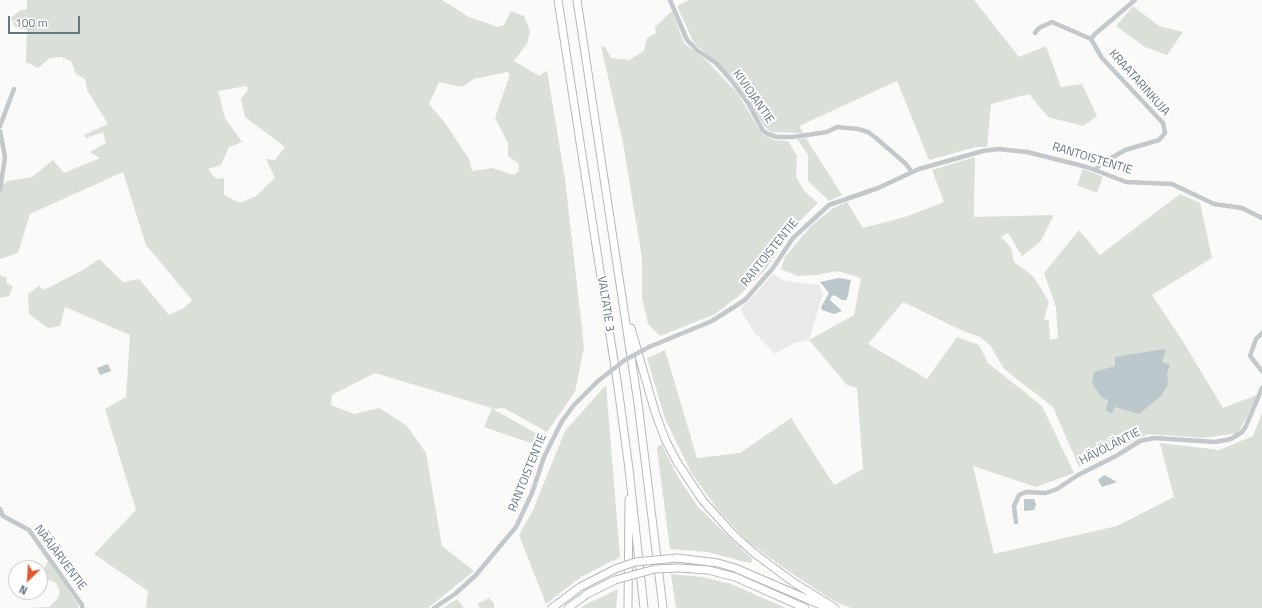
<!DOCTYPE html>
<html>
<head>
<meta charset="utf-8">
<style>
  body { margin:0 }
  #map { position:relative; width:1262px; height:608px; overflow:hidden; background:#fafaf8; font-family:"Titillium Web",sans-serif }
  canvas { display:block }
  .north { position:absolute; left:8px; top:560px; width:40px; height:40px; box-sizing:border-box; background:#fff; border:1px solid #c1c8cd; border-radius:50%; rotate:205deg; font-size:11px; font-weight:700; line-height:16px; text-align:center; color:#657683 }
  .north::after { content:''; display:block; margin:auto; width:14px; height:18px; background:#e4572e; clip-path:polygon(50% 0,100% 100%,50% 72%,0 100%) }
  .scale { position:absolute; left:8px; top:16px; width:72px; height:18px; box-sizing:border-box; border:2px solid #657683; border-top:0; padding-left:5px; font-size:12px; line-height:14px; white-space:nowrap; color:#657683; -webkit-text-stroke:3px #fff; paint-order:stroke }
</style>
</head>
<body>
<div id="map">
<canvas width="1262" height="608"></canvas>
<div class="north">N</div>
<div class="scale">100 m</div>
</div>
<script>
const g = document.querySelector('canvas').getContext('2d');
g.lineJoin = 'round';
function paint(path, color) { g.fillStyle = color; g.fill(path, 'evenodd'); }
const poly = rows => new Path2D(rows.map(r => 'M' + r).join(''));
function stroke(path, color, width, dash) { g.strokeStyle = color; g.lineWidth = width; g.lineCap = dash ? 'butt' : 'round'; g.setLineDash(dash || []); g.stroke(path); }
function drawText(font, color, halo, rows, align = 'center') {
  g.font = font + ' "Titillium Web",sans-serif'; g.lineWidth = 4; g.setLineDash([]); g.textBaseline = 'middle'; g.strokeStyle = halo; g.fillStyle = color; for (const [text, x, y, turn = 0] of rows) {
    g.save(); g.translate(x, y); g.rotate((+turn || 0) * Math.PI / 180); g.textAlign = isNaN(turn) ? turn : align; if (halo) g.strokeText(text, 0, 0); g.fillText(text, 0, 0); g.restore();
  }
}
paint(poly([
  [773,274,785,281,819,285,823,293,809,340,794,343,775,354,754,332,740,309,754,296]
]), '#e8e9e9');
paint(poly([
  [27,0,442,0,469,17,498,27,504,25,511,11,524,16,530,31,527,44,514,61,539,76,547,71,565,179,584,347,575,392,547,432,504,408,493,409,546,439,531,475,534,444,484,427,492,408,375,373,332,395,331,405,354,414,379,408,406,425,426,453,442,546,474,571,428,608,146,608,148,591,94,554,136,510,105,409,126,397,130,335,65,307,60,326,48,328,29,314,28,294,39,286,44,290,48,288,83,270,99,259,123,282,139,279,169,315,184,308,192,300,146,245,123,172,30,214,18,253,0,259,0,186,8,181,32,177,53,160,64,173,100,158,90,152,106,143,103,132,86,138,84,135,108,124,87,90,85,79,76,74,71,61,61,57,50,58,38,68,26,62,27,30,15,27,11,18,19,11,27,9],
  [507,72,510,74,495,118,508,143,508,156,519,164,518,172,514,175,492,168,472,171,469,159,445,123,429,104,439,82,462,87,474,79],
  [246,86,248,90,241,99,245,117,285,147,275,160,266,159,275,178,256,196,240,203,224,195,224,178,216,179,208,169,221,165,229,147,242,142,225,118,218,91],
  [689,0,974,0,1019,57,1046,46,1061,87,1082,84,1097,116,1083,126,1048,117,1029,94,991,104,987,147,976,147,929,160,897,81,799,126,803,133,771,132,764,126,733,78,694,43,677,6],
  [1133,6,1159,26,1183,32,1167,55,1145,47,1116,26],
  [672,11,684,43,708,62,738,94,762,134,774,140,788,141,797,156,796,176,804,191,818,203,791,230,766,269,740,295,715,314,660,336,648,324,642,297,642,258,623,143,601,46,605,47,611,58,629,60,644,51,647,38,656,33,655,27],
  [806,138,842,195,829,201,808,181,808,155,797,139],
  [975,157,974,217,1054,215,1041,241,1022,256,1008,233,1001,237,1011,248,1014,262,1034,277,1049,302,1044,319,1049,321,1050,340,1058,338,1056,307,1044,273,1079,230,1100,255,1180,194,1200,203,1212,258,1152,295,1182,340,1223,408,1259,394,1238,433,1203,438,1148,434,1079,467,1053,407,1004,369,990,345,980,337,961,330,903,302,868,344,927,379,957,337,979,345,988,363,1042,406,1074,473,1036,487,973,466,994,554,1117,526,1174,497,1160,443,1219,450,1253,436,1262,413,1262,608,851,608,834,601,791,573,748,542,718,510,692,474,665,419,647,358,665,350,697,458,740,453,791,418,834,485,863,469,857,388,847,385,809,340,854,315,861,278,837,271,817,275,797,276,781,269,785,257,811,226,832,209,847,202,863,228,905,217,944,202,932,170],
  [1116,366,1120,408,1115,407,1102,398,1095,386,1098,372],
  [1083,169,1103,177,1097,193,1077,185],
  [0,275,7,278,6,283,13,286,9,296,0,298],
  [606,385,620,557,581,577,546,604,519,535,533,510,565,431],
  [659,445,662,445,678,477,698,507,752,559,752,562,749,563,708,552,670,549,657,449],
  [48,561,78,604,78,608,26,608,49,607,58,598,60,592,56,583,50,580,45,581,40,578],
  [671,574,702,577,731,584,786,608,676,608],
  [618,589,616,608,581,608,583,606],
  [489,598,494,603,494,608,480,608,477,604],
  [457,599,464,608,443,608]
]), '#dadfd7');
paint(poly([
  [839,278,851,280,850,284,848,296,846,300,842,300,834,295,831,297,830,300,842,311,834,314,822,310,821,307,829,293,820,282],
  [1164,349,1166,351,1162,362,1170,365,1167,373,1168,384,1161,396,1139,414,1115,407,1112,413,1108,412,1106,409,1108,401,1102,398,1092,383,1094,372,1115,366,1115,357],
  [108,364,111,371,100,375,97,368],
  [1104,475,1117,482,1102,487,1098,480],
  [1024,499,1034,499,1036,505,1034,510,1024,511]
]), '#bbc7cb');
const highway = poly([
  [558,0,618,387,629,469,644,608],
  [577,0,638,403,663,608],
  [631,328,655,412,665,439,677,462,703,501,733,534,754,553,793,582,835,608],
  [677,558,718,563,735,568,828,608],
  [679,568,708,570,735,577,805,608],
  [552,608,580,587,615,569],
  [568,608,587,594,615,580],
  [628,608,629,499]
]);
stroke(highway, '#b4b9bd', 9);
stroke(poly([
  [670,0,687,40,698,51,716,63,731,80,748,103,763,131,768,134,777,137,793,137,827,132,837,127,858,129,868,132,876,138,906,164,912,172],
  [1035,33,1039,28,1052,22,1091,39,1102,58,1163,123,1165,133,1159,140,1125,150,1100,165,1095,170],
  [1091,39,1095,34,1135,0],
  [0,126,14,89],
  [0,131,5,157,0,190],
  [1262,333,1256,339,1250,356,1262,371],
  [649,347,712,321,745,300,773,268,793,238,829,205,878,188,919,169,983,151,998,149,1027,152,1087,167,1126,182,1172,184,1214,204,1242,208,1262,218],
  [0,509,3,516,29,530,82,605,82,608],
  [1016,522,1014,506,1019,495,1026,492,1046,493,1057,489,1078,475,1116,456,1140,441,1154,438,1215,442,1231,439,1242,432,1246,426,1262,388],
  [434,608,455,594,475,576,516,527,532,493,544,457,562,421,574,405,598,381]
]), '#c3c8cc', 4.5);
stroke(highway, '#fff', 7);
const highwayBridge = poly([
  [615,569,635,562,677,558],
  [615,580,655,569,679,568]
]);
stroke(highwayBridge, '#b4b9bd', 9, []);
stroke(poly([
  [598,381,625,360,649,347]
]), '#c3c8cc', 4.5);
stroke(highwayBridge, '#fff', 7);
drawText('12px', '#657683', '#fff', [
  ["KRAATARINKUJA",1139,83,48],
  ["KIVIOJANTIE",753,97,55],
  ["RANTOISTENTIE",1092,159,17],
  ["RANTOISTENTIE",770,253,-51],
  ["VALTATIE 3",605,304,81],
  ["HÄVÖLÄNTIE",1110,447,-27],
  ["RANTOISTENTIE",528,473,-68],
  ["NÄÄJÄRVENTIE",60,558,53]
]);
</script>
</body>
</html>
